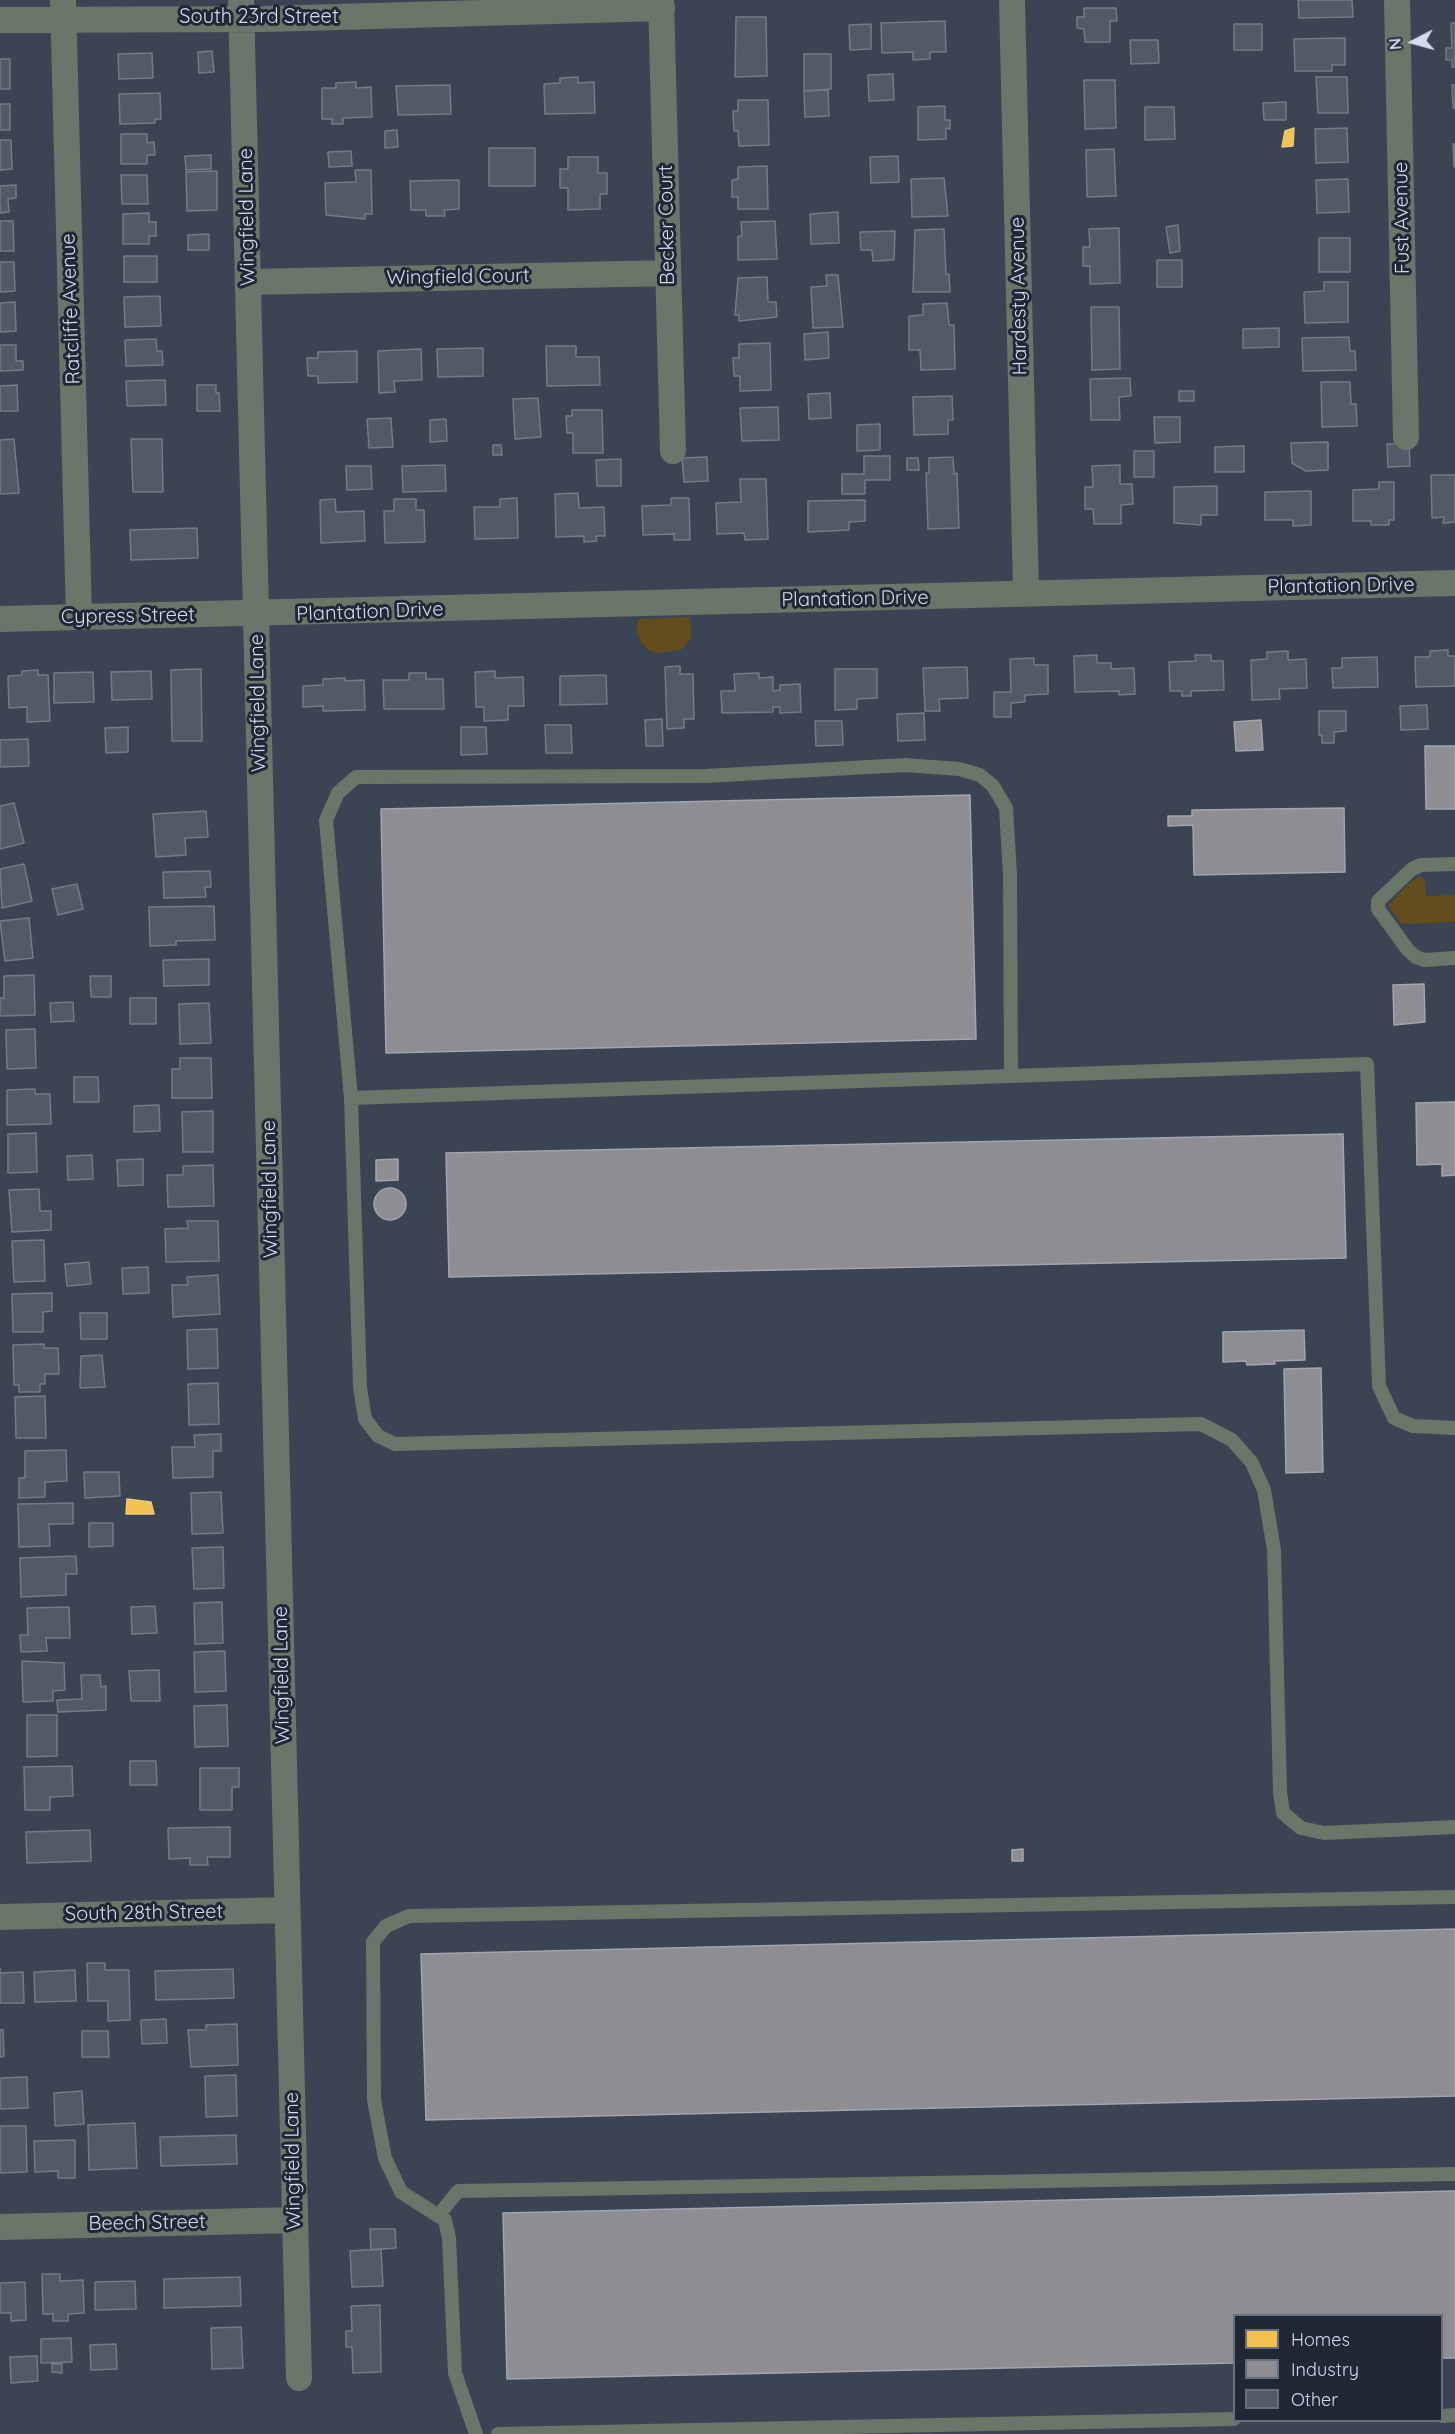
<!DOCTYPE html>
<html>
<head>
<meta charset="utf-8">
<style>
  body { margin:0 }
  #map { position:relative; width:1455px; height:2434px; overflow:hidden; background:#3b4453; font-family:Quicksand,sans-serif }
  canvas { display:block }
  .legend { position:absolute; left:1233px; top:2314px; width:210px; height:108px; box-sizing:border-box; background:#202735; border:2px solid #68707f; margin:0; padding:8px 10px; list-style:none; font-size:18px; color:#d3ddef }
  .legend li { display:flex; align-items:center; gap:12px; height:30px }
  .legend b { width:30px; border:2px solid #68707f }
  .north { position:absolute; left:1383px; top:12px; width:60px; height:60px; -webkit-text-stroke:4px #202735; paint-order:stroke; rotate:264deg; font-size:16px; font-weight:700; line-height:24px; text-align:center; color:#d3ddef }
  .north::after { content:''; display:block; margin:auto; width:21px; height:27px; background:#d3ddef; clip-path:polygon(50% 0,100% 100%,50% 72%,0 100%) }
</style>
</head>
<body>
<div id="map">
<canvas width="1455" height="2434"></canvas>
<ul class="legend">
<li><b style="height:16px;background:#f2c14e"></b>Homes</li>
<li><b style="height:16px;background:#8d8d92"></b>Industry</li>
<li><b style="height:16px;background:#515b67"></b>Other</li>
</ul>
<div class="north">N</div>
</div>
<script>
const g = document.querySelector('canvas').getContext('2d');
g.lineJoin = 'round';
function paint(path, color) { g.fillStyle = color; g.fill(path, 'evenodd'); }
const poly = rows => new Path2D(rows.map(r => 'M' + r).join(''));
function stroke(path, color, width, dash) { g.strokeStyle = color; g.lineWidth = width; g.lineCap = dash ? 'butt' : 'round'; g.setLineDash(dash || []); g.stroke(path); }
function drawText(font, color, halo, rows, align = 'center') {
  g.font = font + ' Quicksand,sans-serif'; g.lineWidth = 6; g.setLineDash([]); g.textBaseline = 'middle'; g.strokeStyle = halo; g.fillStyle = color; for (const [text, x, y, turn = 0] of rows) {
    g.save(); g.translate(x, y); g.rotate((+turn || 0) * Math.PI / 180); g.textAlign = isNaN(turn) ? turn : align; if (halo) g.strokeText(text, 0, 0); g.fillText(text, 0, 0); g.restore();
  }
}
paint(poly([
  [690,617,692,637,681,650,658,653,650,651,641,643,636,627,639,619],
  [1420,876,1425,880,1426,896,1455,895,1455,922,1402,924,1388,906,1408,884]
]), '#634d1d');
const homes = poly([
  [1294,128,1293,146,1282,147,1285,131,1294,128],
  [127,1499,151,1502,154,1514,126,1514,127,1499]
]);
paint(homes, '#f2c14e');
stroke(homes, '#e9c97e', 1.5);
const industry = poly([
  [1261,720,1263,750,1236,751,1234,722,1261,720],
  [1425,746,1455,746,1455,809,1426,809,1425,746],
  [970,795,976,1039,386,1053,381,809,970,795],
  [1344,808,1345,872,1194,875,1193,825,1168,826,1168,816,1192,816,1192,810,1344,808],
  [1424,984,1425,1022,1394,1025,1393,985,1424,984],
  [1455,1102,1455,1175,1442,1176,1442,1164,1417,1165,1416,1103,1455,1102],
  [1343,1134,1346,1258,449,1277,446,1153,1343,1134],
  [398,1159,398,1180,376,1181,376,1160,398,1159],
  '374 1204a16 16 0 1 1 32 0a16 16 0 1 1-32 0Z',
  [1304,1330,1305,1360,1274,1361,1275,1364,1247,1365,1246,1361,1223,1362,1223,1332,1304,1330],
  [1321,1368,1323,1472,1286,1473,1284,1369,1321,1368],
  [1023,1849,1023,1861,1012,1861,1012,1850,1023,1849],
  [1455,1929,1455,2096,426,2120,421,1954,1455,1929],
  [1455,2191,1455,2358,1442,2358,1442,2316,1234,2316,1234,2363,507,2379,503,2213,1455,2191]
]);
paint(industry, '#8d8d92');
stroke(industry, '#a2a5ae', 1.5);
const building = poly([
  [1298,0,1352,0,1353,17,1299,18,1298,0],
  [1084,8,1116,8,1117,21,1110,21,1110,42,1085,42,1084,29,1077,28,1077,17,1084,17,1084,8],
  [736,17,766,17,767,76,735,77,736,17],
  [945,21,946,52,930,52,930,59,913,60,913,52,882,53,881,23,945,21],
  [1451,23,1455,23,1455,67,1452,67,1452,60,1446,60,1446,48,1452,48,1451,23],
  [871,24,871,49,850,50,849,25,871,24],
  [1234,24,1262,24,1262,50,1234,50,1234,24],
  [1345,38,1345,65,1332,65,1332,71,1295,71,1294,39,1345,38],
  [1130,40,1158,40,1159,63,1131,64,1130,40],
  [212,51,214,72,199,73,198,52,212,51],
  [152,53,153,78,119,79,118,54,152,53],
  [804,54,831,54,831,89,804,91,804,54],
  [0,59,10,59,10,89,0,89,0,59],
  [893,74,894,100,869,101,868,75,893,74],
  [578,77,578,83,594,82,595,113,545,114,544,84,560,83,560,78,578,77],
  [1316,77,1347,77,1348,113,1318,113,1316,77],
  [1084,80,1115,80,1116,128,1085,129,1084,80],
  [356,82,356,88,371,87,372,117,343,118,343,124,332,124,332,119,322,119,322,88,336,88,336,83,356,82],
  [450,85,451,114,398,115,396,86,450,85],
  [1452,85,1455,85,1455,108,1453,108,1452,85],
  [828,90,829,116,805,117,804,91,828,90],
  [160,93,161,119,155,119,155,123,120,124,119,94,160,93],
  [738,100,768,100,769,145,739,146,738,131,734,131,733,111,738,111,738,100],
  [1286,102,1286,120,1264,120,1263,103,1286,102],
  [0,104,10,104,10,130,0,130,0,104],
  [945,106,945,120,950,120,950,129,946,128,946,139,918,140,918,107,945,106],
  [1145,107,1174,107,1175,139,1145,140,1145,107],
  [1347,128,1348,162,1316,163,1315,129,1347,128],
  [397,130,398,147,385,148,385,131,397,130],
  [121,134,147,134,147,143,154,142,155,155,147,155,147,164,121,164,121,134],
  [0,140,11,140,12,169,0,170,0,140],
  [1453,144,1455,144,1454,167,1453,144],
  [489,148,535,148,535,186,489,186,489,148],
  [1114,149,1116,196,1087,197,1086,150,1114,149],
  [351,151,352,166,329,167,328,152,351,151],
  [211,155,211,169,186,170,185,156,211,155],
  [898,156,899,182,871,183,870,157,898,156],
  [568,157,598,157,598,173,607,173,607,194,600,194,600,209,568,210,568,188,560,188,560,169,568,169,568,157],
  [767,166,768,209,738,209,738,197,732,197,732,180,738,179,738,167,767,166],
  [355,170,371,170,372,214,365,214,365,219,326,215,325,183,356,182,355,170],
  [217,171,217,210,187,211,186,172,217,171],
  [121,175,147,175,148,204,122,204,121,175],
  [944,178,948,216,912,217,911,179,944,178],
  [1348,179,1349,212,1317,213,1316,180,1348,179],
  [459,180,459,209,444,210,445,216,426,216,426,210,411,210,410,181,459,180],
  [16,185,16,198,8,199,9,212,0,213,0,186,16,185],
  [838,212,839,243,811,244,810,214,838,212],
  [149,213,149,222,156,222,156,236,149,236,149,244,123,244,123,214,149,213],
  [0,221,13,221,14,251,0,251,0,221],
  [775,221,777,259,738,260,738,236,742,236,741,222,775,221],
  [1178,225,1180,251,1170,253,1166,227,1178,225],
  [1119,228,1120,283,1090,284,1090,266,1083,266,1083,247,1090,247,1089,229,1119,228],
  [944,229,946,274,949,274,950,292,913,292,915,230,944,229],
  [895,231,894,260,873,261,872,250,861,250,860,232,895,231],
  [209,234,209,250,188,250,188,235,209,234],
  [1319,238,1350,238,1350,272,1319,272,1319,238],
  [124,256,157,256,157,282,124,282,124,256],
  [1157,260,1182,260,1182,287,1157,287,1157,260],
  [0,262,14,262,15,291,0,292,0,262],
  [826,275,838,275,843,327,813,328,811,287,827,286,826,275],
  [767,277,768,302,776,302,777,317,739,321,739,315,735,315,738,278,767,277],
  [1324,282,1348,282,1348,322,1305,323,1304,292,1324,291,1324,282],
  [160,296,161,326,125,327,124,297,160,296],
  [15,302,16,331,0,332,0,303,15,302],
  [947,303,949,325,954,325,955,369,921,370,920,350,909,350,909,316,923,315,923,304,947,303],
  [1091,307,1119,307,1120,369,1092,370,1091,307],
  [1279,328,1279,347,1243,348,1243,329,1279,328],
  [828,332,829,358,805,360,804,334,828,332],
  [1349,337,1350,351,1355,351,1356,370,1303,371,1302,338,1349,337],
  [156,339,157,351,162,351,163,365,126,366,125,340,156,339],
  [770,343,771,390,740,391,740,376,734,376,733,358,739,358,739,344,770,343],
  [0,345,16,345,16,361,23,361,23,370,0,371,0,345],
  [546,346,576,346,576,357,599,357,600,385,547,386,546,346],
  [483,348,483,376,438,377,437,349,483,348],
  [421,349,422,380,394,381,395,392,379,393,378,351,421,349],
  [357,351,357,382,318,383,318,376,308,376,307,358,318,358,318,352,357,351],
  [1130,378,1131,396,1119,397,1120,420,1091,420,1090,379,1130,378],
  [165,380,166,405,127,406,126,381,165,380],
  [1321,382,1350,382,1351,404,1356,404,1357,426,1322,427,1321,382],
  [17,385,18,411,0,411,0,386,17,385],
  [197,385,216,385,216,393,219,393,220,411,197,411,197,385],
  [1179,391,1194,391,1194,401,1179,401,1179,391],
  [830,393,831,418,809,419,808,394,830,393],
  [952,396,953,420,948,420,948,434,914,435,913,397,952,396],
  [538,398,541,437,515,439,513,399,538,398],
  [778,407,779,440,742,441,740,408,778,407],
  [572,410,602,410,603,453,573,453,573,433,567,433,566,416,572,416,572,410],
  [1154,417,1180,417,1180,442,1155,443,1154,417],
  [391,418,393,447,369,448,367,419,391,418],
  [446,419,447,441,430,442,430,420,446,419],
  [880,424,880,450,857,451,857,425,880,424],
  [14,439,19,493,0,494,0,440,14,439],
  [131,439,162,439,163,492,133,492,131,439],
  [1328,442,1328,470,1306,471,1292,463,1291,443,1328,442],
  [1409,443,1410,466,1388,467,1387,444,1409,443],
  [493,445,501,445,502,455,493,455,493,445],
  [1244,446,1244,472,1215,472,1215,447,1244,446],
  [1134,451,1154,451,1154,477,1134,477,1134,451],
  [864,456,890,456,890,480,865,480,865,494,842,494,842,474,864,474,864,456],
  [707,457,708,481,684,482,682,458,707,457],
  [953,457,954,474,957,473,959,528,928,529,926,473,929,473,929,458,953,457],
  [907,458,918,458,919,470,907,470,907,458],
  [621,459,621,486,597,486,596,460,621,459],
  [445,465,446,491,403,492,402,466,445,465],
  [1120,465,1120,484,1132,484,1133,504,1121,505,1121,524,1094,524,1093,509,1085,509,1085,487,1093,487,1092,466,1120,465],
  [346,466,371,466,372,489,347,490,346,466],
  [1431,475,1455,475,1455,522,1443,523,1444,517,1432,518,1431,475],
  [740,479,766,479,768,539,745,540,744,533,717,534,716,503,741,502,740,479],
  [1379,482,1394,482,1394,520,1389,520,1389,525,1371,525,1371,521,1353,521,1353,490,1379,489,1379,482],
  [1217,486,1217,515,1201,515,1201,525,1174,523,1174,487,1217,486],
  [1311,491,1311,525,1293,526,1293,520,1265,520,1265,492,1311,491],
  [578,493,579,508,604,507,605,536,596,536,597,541,584,542,584,536,556,537,555,494,578,493],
  [517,498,518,538,475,539,474,507,500,507,500,499,517,498],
  [671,498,689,498,690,540,674,540,674,534,643,535,642,506,671,505,671,498],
  [335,499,336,512,364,511,365,541,321,543,320,500,335,499],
  [394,499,416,499,416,510,424,510,425,542,385,543,384,511,394,511,394,499],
  [865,500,865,521,849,522,849,530,808,532,808,501,865,500],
  [197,528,198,558,131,560,130,530,197,528],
  [1448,650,1448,656,1455,656,1455,686,1416,687,1415,657,1430,657,1430,651,1448,650],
  [1288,651,1288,660,1306,659,1307,688,1279,689,1280,699,1252,700,1251,660,1267,659,1267,652,1288,651],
  [1097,655,1097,663,1111,663,1111,669,1134,668,1135,694,1119,695,1119,691,1075,692,1074,656,1097,655],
  [1195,655,1211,655,1211,661,1223,661,1224,690,1191,691,1191,696,1182,696,1182,691,1170,691,1169,662,1196,661,1195,655],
  [1377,657,1378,687,1333,688,1332,668,1342,668,1342,658,1377,657],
  [1034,658,1034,665,1048,665,1048,694,1025,695,1025,702,1011,703,1011,717,994,717,994,692,1011,692,1010,659,1034,658],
  [680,666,680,674,693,674,694,719,684,719,684,728,667,729,665,667,680,666],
  [967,667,968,698,939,699,940,711,925,711,923,668,967,667],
  [201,669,202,741,172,741,171,670,201,669],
  [835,669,877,669,877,698,857,699,857,709,835,710,835,669],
  [38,670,38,675,48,675,50,721,27,722,27,707,9,708,8,676,22,675,22,671,38,670],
  [151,671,152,699,112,700,111,672,151,671],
  [495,671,495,678,523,677,524,706,508,706,508,720,484,721,484,707,476,707,475,672,495,671],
  [93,672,94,702,54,703,54,673,93,672],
  [409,673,426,673,426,679,443,679,444,709,384,709,383,680,409,680,409,673],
  [759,673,759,678,773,677,773,691,780,690,780,685,800,684,801,712,780,713,780,707,773,707,773,712,722,713,721,691,735,691,734,674,759,673],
  [606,675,607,704,560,705,560,676,606,675],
  [345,678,345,681,364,680,365,710,323,711,323,706,303,707,303,686,323,685,323,679,345,678],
  [1427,705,1428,729,1401,730,1400,706,1427,705],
  [1319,711,1346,711,1346,731,1334,732,1334,743,1322,743,1322,735,1319,735,1319,711],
  [924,713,925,740,898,741,897,714,924,713],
  [662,719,663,746,646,746,645,720,662,719],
  [815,721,842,721,843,745,816,746,815,721],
  [545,725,571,725,572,753,546,753,545,725],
  [128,727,128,752,106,753,105,728,128,727],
  [461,727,486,727,487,754,461,755,461,727],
  [28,739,29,766,0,767,0,740,28,739],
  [14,803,24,843,0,849,0,806,14,803],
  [206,811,208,837,185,838,186,855,156,857,153,814,206,811],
  [24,864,32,901,2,908,0,869,24,864],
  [210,871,211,887,205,887,206,897,164,898,163,872,210,871],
  [77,884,83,909,58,915,52,889,77,884],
  [214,906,215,940,176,941,176,945,150,946,149,907,214,906],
  [29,918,33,958,5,961,0,921,29,918],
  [209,959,209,985,164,986,163,960,209,959],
  [34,975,35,1015,0,1016,0,998,4,998,4,976,34,975],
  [90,976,111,976,111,997,91,997,90,976],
  [130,998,156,998,156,1024,130,1024,130,998],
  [73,1002,74,1021,51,1022,50,1003,73,1002],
  [209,1003,211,1043,180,1044,179,1004,209,1003],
  [35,1029,36,1068,7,1069,6,1030,35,1029],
  [180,1058,211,1058,212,1098,172,1098,172,1069,180,1069,180,1058],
  [74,1077,98,1077,99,1102,74,1102,74,1077],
  [35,1089,35,1094,50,1094,51,1124,7,1125,7,1090,35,1089],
  [159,1105,160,1131,134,1132,134,1106,159,1105],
  [213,1111,213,1152,183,1152,182,1112,213,1111],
  [36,1133,37,1172,8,1173,8,1134,36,1133],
  [92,1155,93,1179,68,1180,67,1156,92,1155],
  [143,1159,143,1185,118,1186,117,1160,143,1159],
  [213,1165,214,1206,168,1207,167,1175,183,1175,183,1166,213,1165],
  [39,1189,40,1211,51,1211,51,1230,12,1232,9,1190,39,1189],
  [187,1221,218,1221,219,1261,166,1262,165,1229,188,1228,187,1221],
  [44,1240,45,1281,14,1282,12,1241,44,1240],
  [89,1262,91,1284,67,1286,65,1264,89,1262],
  [148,1267,149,1293,123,1294,122,1268,148,1267],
  [218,1275,220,1314,173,1317,172,1285,188,1285,187,1277,218,1275],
  [52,1293,52,1311,43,1312,43,1332,13,1332,12,1294,52,1293],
  [80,1313,107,1313,107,1339,81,1339,80,1313],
  [217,1329,218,1368,188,1369,187,1330,217,1329],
  [44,1344,44,1348,58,1348,59,1374,45,1374,45,1384,40,1384,40,1392,19,1392,19,1385,14,1385,13,1345,44,1344],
  [102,1355,105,1387,80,1388,81,1356,102,1355],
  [218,1383,219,1424,189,1425,188,1384,218,1383],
  [45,1396,46,1438,16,1438,15,1397,45,1396],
  [221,1434,221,1451,213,1451,213,1477,173,1478,172,1447,195,1447,194,1435,221,1434],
  [66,1450,67,1481,45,1482,45,1497,19,1498,19,1478,25,1478,25,1451,66,1450],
  [84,1472,119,1472,120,1496,85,1498,84,1472],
  [221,1492,223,1533,192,1534,191,1493,221,1492],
  [73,1503,73,1524,49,1524,50,1546,19,1547,18,1504,73,1503],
  [89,1523,113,1523,113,1546,89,1547,89,1523],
  [223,1547,224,1588,194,1589,192,1548,223,1547],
  [76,1556,77,1574,66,1574,66,1595,21,1597,20,1558,76,1556],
  [222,1602,223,1643,195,1644,194,1603,222,1602],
  [155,1606,157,1633,132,1634,131,1607,155,1606],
  [69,1607,70,1638,46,1638,47,1651,21,1652,20,1635,28,1635,27,1608,69,1607],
  [225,1651,226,1691,195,1692,194,1652,225,1651],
  [22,1661,64,1663,65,1690,53,1691,53,1701,23,1702,22,1661],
  [159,1670,160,1701,131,1701,129,1671,159,1670],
  [81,1675,100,1675,101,1687,106,1686,106,1710,58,1712,57,1700,82,1699,81,1675],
  [227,1705,228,1746,195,1747,194,1706,227,1705],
  [27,1715,57,1715,57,1756,27,1757,27,1715],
  [130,1761,156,1761,157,1785,130,1785,130,1761],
  [72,1766,73,1796,50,1797,50,1810,25,1810,24,1767,72,1766],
  [200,1768,239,1768,239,1787,232,1787,232,1810,200,1810,200,1768],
  [230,1827,230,1857,207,1857,208,1865,190,1865,190,1858,169,1859,168,1828,230,1827],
  [90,1830,91,1861,27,1863,26,1832,90,1830],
  [87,1963,105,1963,105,1970,129,1970,130,2020,108,2021,108,2001,88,2001,87,1963],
  [0,1968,0,1973,23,1972,24,2003,0,2003,0,1968],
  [233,1969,234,1998,156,2000,155,1971,233,1969],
  [75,1970,76,2001,35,2002,34,1972,75,1970],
  [166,2019,167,2043,142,2044,141,2020,166,2019],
  [237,2024,238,2065,191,2067,188,2030,206,2030,206,2025,237,2024],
  [0,2030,3,2030,4,2056,0,2057,0,2030],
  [82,2031,108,2031,109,2057,82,2057,82,2031],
  [236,2075,237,2116,206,2117,205,2076,236,2075],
  [27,2077,28,2108,0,2109,0,2078,27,2077],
  [82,2091,84,2124,55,2126,54,2093,82,2091],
  [135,2123,137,2168,89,2170,88,2125,135,2123],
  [0,2126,26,2126,27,2172,0,2173,0,2126],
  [236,2135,237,2164,161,2166,160,2137,236,2135],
  [75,2140,75,2178,58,2178,58,2171,35,2172,34,2141,75,2140],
  [370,2229,395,2229,396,2248,371,2250,370,2229],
  [381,2249,383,2286,352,2287,350,2251,381,2249],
  [42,2274,60,2274,60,2281,83,2280,84,2313,68,2314,68,2321,53,2321,53,2314,43,2314,42,2274],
  [240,2277,241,2306,164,2308,164,2279,240,2277],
  [135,2281,136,2309,95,2310,95,2282,135,2281],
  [25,2282,26,2320,11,2321,11,2313,0,2313,0,2283,25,2282],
  [380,2305,381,2372,353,2373,352,2347,346,2347,346,2331,352,2331,351,2306,380,2305],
  [241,2327,243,2368,212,2369,211,2328,241,2327],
  [71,2338,72,2362,41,2363,41,2339,71,2338],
  [116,2344,117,2369,91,2370,90,2345,116,2344],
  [37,2356,38,2381,11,2383,10,2357,37,2356],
  [52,2364,62,2364,62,2373,52,2372,52,2364]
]);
paint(building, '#515b67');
stroke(building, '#717c88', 1.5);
stroke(poly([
  [1455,864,1421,865,1412,869,1378,901,1378,909,1408,950,1416,957,1424,960,1455,958],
  [1011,1076,1010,875,1006,808,993,786,980,775,959,769,905,765,705,776,356,777,338,793,326,820,351,1098,1011,1076,1367,1064,1379,1386,1394,1418,1413,1426,1455,1428],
  [351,1098,360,1387,365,1419,378,1436,395,1444,1201,1424,1232,1440,1252,1463,1264,1490,1274,1550,1280,1792,1283,1813,1301,1828,1324,1833,1455,1827],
  [438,2216,458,2191,1455,2174],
  [1442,2416,1455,2415],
  [476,2434,455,2373,449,2238,445,2220,401,2192,385,2158,374,2100,373,1942,386,1926,409,1916,1455,1897],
  [498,2434,1234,2419]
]), '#68776a', 14);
stroke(poly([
  [63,0,79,617],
  [241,0,299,2378],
  [661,0,673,451],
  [1012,0,1026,592],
  [1397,0,1406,437],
  [0,20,265,19,662,8],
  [249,282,668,273],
  [0,619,1455,583],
  [0,1917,287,1910],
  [0,2227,295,2220]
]), '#68776a', 26);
drawText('20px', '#d3ddef', '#202735', [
  ["South 23rd Street",259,17],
  ["Wingfield Lane",247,217,-91],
  ["Fust Avenue",1402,218,-91],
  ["Becker Court",667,225,-91],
  ["Wingfield Court",458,277,-1],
  ["Hardesty Avenue",1019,296,-91],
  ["Ratcliffe Avenue",71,309,-92],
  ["Plantation Drive",1341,586,-1],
  ["Plantation Drive",855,599,-1],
  ["Plantation Drive",370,612,-2],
  ["Cypress Street",128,616,-1],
  ["Wingfield Lane",258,703,-91],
  ["Wingfield Lane",270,1189,-91],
  ["Wingfield Lane",282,1675,-91],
  ["South 28th Street",144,1913,-1],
  ["Wingfield Lane",293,2161,-91],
  ["Beech Street",147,2223,-1]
]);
</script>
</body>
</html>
